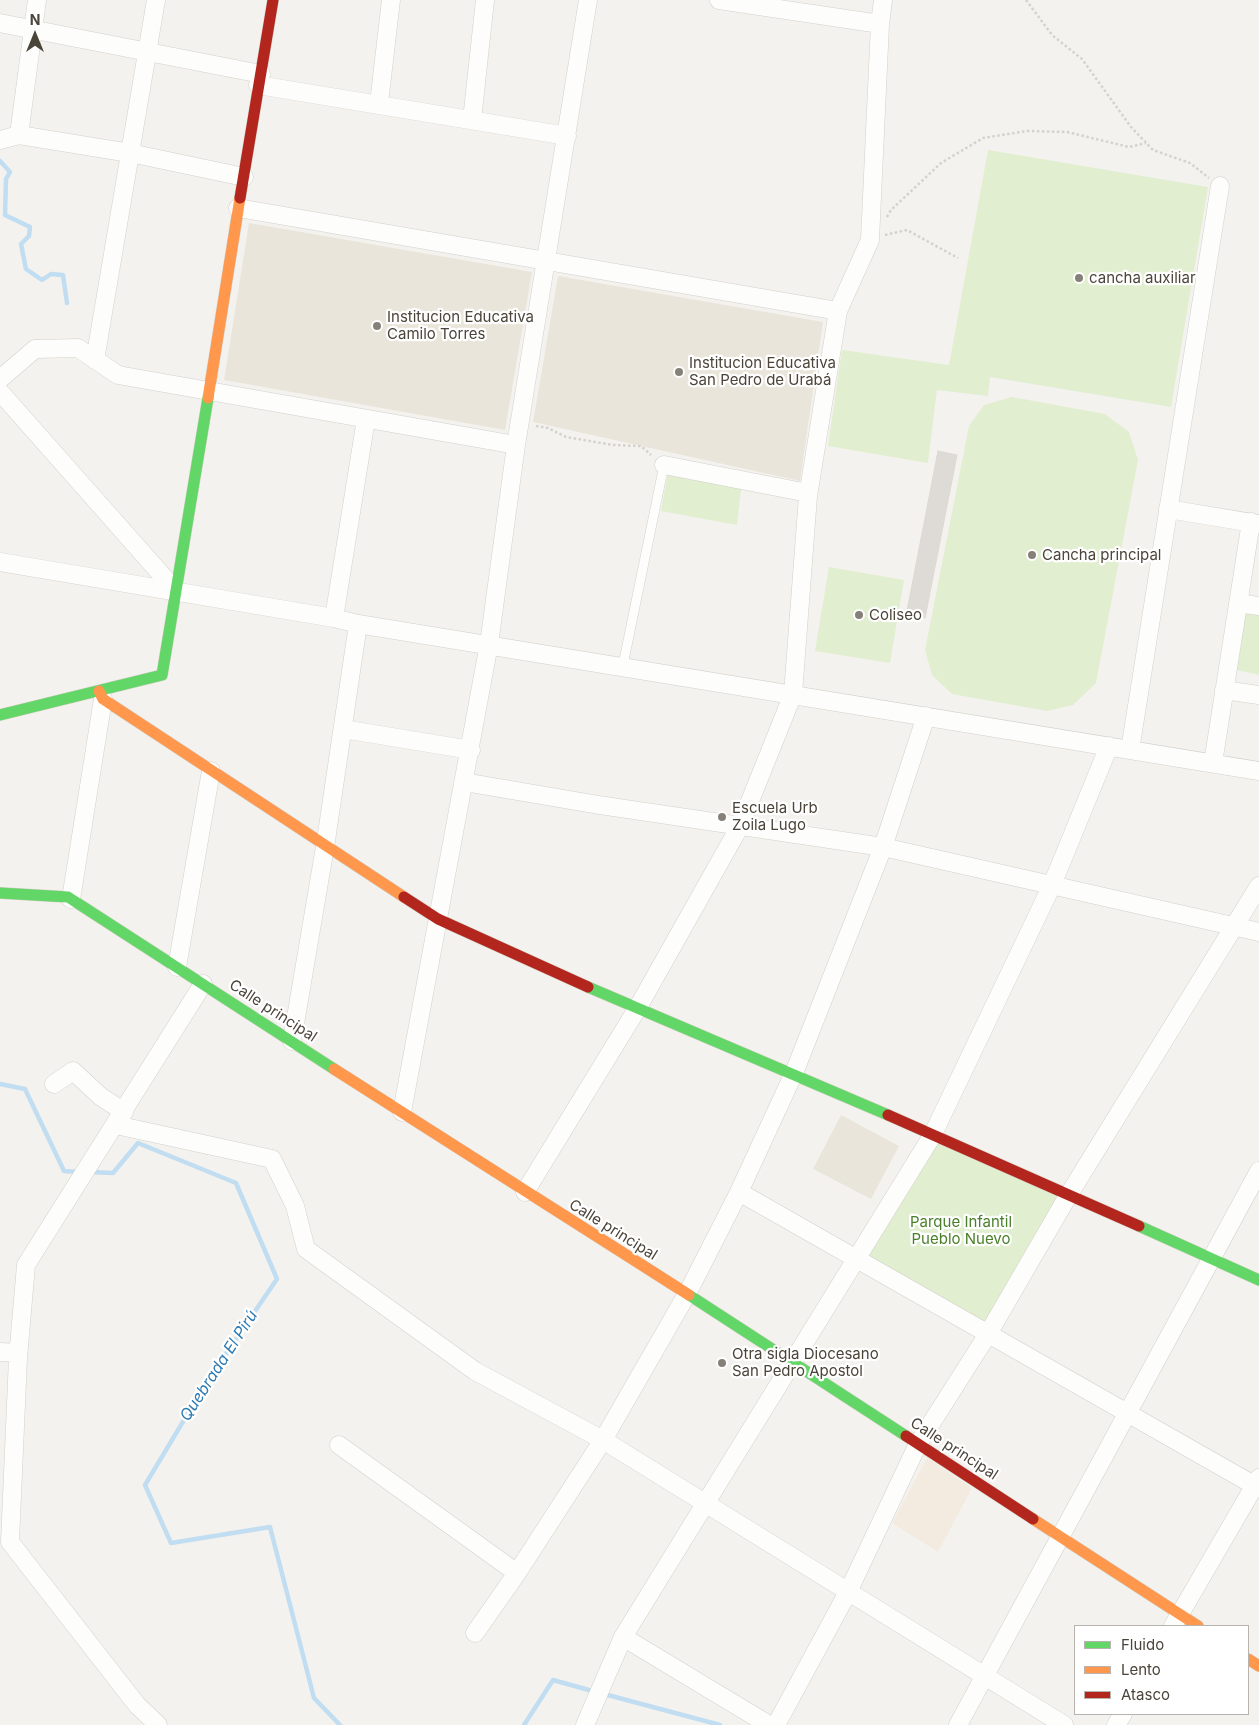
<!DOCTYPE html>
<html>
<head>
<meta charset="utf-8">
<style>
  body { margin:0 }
  #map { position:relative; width:1259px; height:1725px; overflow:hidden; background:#f4f2ee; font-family:Inter,sans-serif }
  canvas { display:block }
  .legend { position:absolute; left:1074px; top:1625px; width:175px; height:90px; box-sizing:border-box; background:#fff; border:1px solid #b7b4b0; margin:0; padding:6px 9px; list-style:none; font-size:15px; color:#4b4439 }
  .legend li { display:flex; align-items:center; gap:10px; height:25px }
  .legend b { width:25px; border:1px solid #b7b4b0 }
  .north { position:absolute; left:10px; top:10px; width:50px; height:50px; -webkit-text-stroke:4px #fff; paint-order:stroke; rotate:0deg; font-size:14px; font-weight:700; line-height:20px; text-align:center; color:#4b4439 }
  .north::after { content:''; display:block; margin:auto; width:18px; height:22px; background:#4b4439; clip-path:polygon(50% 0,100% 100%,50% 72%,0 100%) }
</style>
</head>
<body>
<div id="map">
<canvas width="1259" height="1725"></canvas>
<ul class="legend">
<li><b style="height:6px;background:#63d668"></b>Fluido</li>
<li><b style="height:6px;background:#ff974d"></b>Lento</li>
<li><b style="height:6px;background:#b3261e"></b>Atasco</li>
</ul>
<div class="north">N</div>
</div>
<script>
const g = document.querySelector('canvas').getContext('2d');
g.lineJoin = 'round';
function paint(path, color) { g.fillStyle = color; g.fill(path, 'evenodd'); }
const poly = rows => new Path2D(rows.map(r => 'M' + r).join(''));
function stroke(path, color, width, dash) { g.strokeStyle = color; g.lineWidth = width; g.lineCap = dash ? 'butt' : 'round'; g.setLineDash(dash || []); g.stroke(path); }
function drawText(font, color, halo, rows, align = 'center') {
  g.font = font + ' Inter,sans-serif'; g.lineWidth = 4.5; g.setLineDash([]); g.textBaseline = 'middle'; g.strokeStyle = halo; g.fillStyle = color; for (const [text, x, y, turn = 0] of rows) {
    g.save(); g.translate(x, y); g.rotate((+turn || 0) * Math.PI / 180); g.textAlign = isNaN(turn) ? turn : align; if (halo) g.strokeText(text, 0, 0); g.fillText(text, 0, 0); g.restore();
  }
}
paint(poly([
  [927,1458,972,1488,938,1552,892,1523]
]), '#f3ebdf');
paint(poly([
  [249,223,532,272,505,430,224,380],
  [558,276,823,322,800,481,533,422],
  [841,1115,899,1146,871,1199,813,1169]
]), '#eae5da');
paint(poly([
  [988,150,1208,187,1171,407,990,377,988,396,937,390,928,463,828,446,842,350,949,365],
  [1012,397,1105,414,1129,432,1138,460,1096,683,1073,705,1047,711,952,694,932,675,925,650,969,426,984,405],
  [668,473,741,489,737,525,661,511],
  [829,567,904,580,890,663,815,651],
  [1243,609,1259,611,1259,675,1233,669],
  [932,1136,1068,1196,988,1334,855,1259]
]), '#e1eecf');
stroke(poly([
  [0,161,10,172,6,179,5,215,30,227,29,236,21,244,26,269,42,280,51,274,63,275,67,303],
  [0,1084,25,1089,64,1171,80,1172],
  [90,1172,113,1173,138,1143,236,1183,277,1279,208,1380,145,1485,171,1543,270,1527,314,1698,340,1725],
  [604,1694,720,1725],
  [524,1725,553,1680,596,1692]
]), '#c0ddf1', 4.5);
const building = poly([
  [938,451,957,455,925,618,907,611,938,451]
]);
paint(building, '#dedbd6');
stroke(building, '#dcd9d4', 1);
const lane = poly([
  [623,665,664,465]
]);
const street = poly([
  [719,0,880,24],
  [0,23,261,74],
  [258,85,567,136],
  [379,103,391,0],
  [472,120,485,0],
  [19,135,37,0],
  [0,140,19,135,130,153,244,177],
  [238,208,838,311],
  [95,360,156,0],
  [0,379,35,349,78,348,118,375,516,445],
  [0,392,176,591],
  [664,465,808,493],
  [1168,509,1259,524],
  [0,562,334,618,358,624,1259,771],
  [1238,603,1259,606],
  [334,618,366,419],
  [1224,690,1259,695],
  [343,729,471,750],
  [1130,750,1220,186],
  [1213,763,1251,522],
  [464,782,599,805,883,847,1259,932],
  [71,899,103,699],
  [177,967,211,771],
  [292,1041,325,847,358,624],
  [54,1084,73,1071,100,1096,124,1112],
  [402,1112,489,644,516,445,588,0],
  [116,1125,272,1159,295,1206,306,1249,475,1371,603,1440,1064,1725],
  [525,1192,637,1009,740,826,793,694,808,496,838,311,870,240,880,24,883,0],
  [739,1192,1259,1488],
  [0,1352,18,1353],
  [339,1445,517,1573],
  [1173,1626,1259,1478],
  [475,1633,517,1573,603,1440,687,1294,739,1192,794,1073,883,847,926,716],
  [623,1637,769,1725],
  [158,1725,137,1705,10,1542,18,1358,26,1265,203,984],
  [585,1725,623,1637,932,1136,1052,885,1109,746],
  [776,1725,848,1592,918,1444,988,1334,1068,1196,1259,886],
  [958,1725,1259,1171],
  [1116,1725,1123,1714]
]);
const fast = poly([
  [0,715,162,675,208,398],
  [0,893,68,897,334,1069],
  [588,987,888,1115],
  [1139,1226,1259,1280],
  [689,1295,906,1436]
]);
const slow = poly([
  [208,398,240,198],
  [99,691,103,699,404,897],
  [334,1069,689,1295],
  [1033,1519,1198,1626],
  [1248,1659,1259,1666]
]);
const jam = poly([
  [240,198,273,0],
  [404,897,438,919,588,987],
  [888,1115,1139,1226],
  [906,1436,1033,1519]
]);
stroke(lane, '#d2d0cb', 10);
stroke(street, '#d2d0cb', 19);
stroke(fast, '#d3cfc5', 12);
stroke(slow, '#d3cfc5', 12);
stroke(jam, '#d3cfc5', 12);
stroke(poly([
  [1026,0,1052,35,1082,59,1131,127,1153,150,1190,163,1209,178],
  [887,217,891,210,941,163,983,138,1027,131,1067,132,1129,147,1146,143],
  [885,235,907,230,958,258],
  [536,426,548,428,566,437,613,445,641,446,651,455]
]), '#d3d2cc', 2.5, [2.5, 2.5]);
stroke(lane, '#fdfdfc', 9);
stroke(street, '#fdfdfc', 18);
stroke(fast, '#63d668', 11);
stroke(slow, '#ff974d', 11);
stroke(jam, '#b3261e', 11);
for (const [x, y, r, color] of [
  [1079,278,5,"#868178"],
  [377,326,5,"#868178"],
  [679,372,5,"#868178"],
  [1032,555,5,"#868178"],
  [859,615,5,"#868178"],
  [722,817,5,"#868178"],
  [722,1363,5,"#868178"]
]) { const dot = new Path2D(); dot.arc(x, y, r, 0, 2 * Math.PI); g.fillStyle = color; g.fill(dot); stroke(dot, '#fff', 2); }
drawText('15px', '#4b4439', '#fff', [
  ["cancha auxiliar",1089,278],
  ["Institucion Educativa",387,317],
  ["Camilo Torres",387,334],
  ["Institucion Educativa",689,363],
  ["San Pedro de Urabá",689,380],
  ["Cancha principal",1042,555],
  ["Coliseo",869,615],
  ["Escuela Urb",732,808],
  ["Zoila Lugo",732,825],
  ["Otra sigla Diocesano",732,1354],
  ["San Pedro Apostol",732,1371]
], 'left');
drawText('15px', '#4b4439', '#fff', [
  ["Calle principal",273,1011,33],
  ["Calle principal",613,1230,32],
  ["Calle principal",954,1449,33]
]);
drawText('15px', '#4a7f2a', '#fff', [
  ["Parque Infantil",961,1222],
  ["Pueblo Nuevo",961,1239]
]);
drawText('italic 16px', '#2e7ab2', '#fff', [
  ["Quebrada El Pirú",219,1366,-57]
]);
</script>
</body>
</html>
